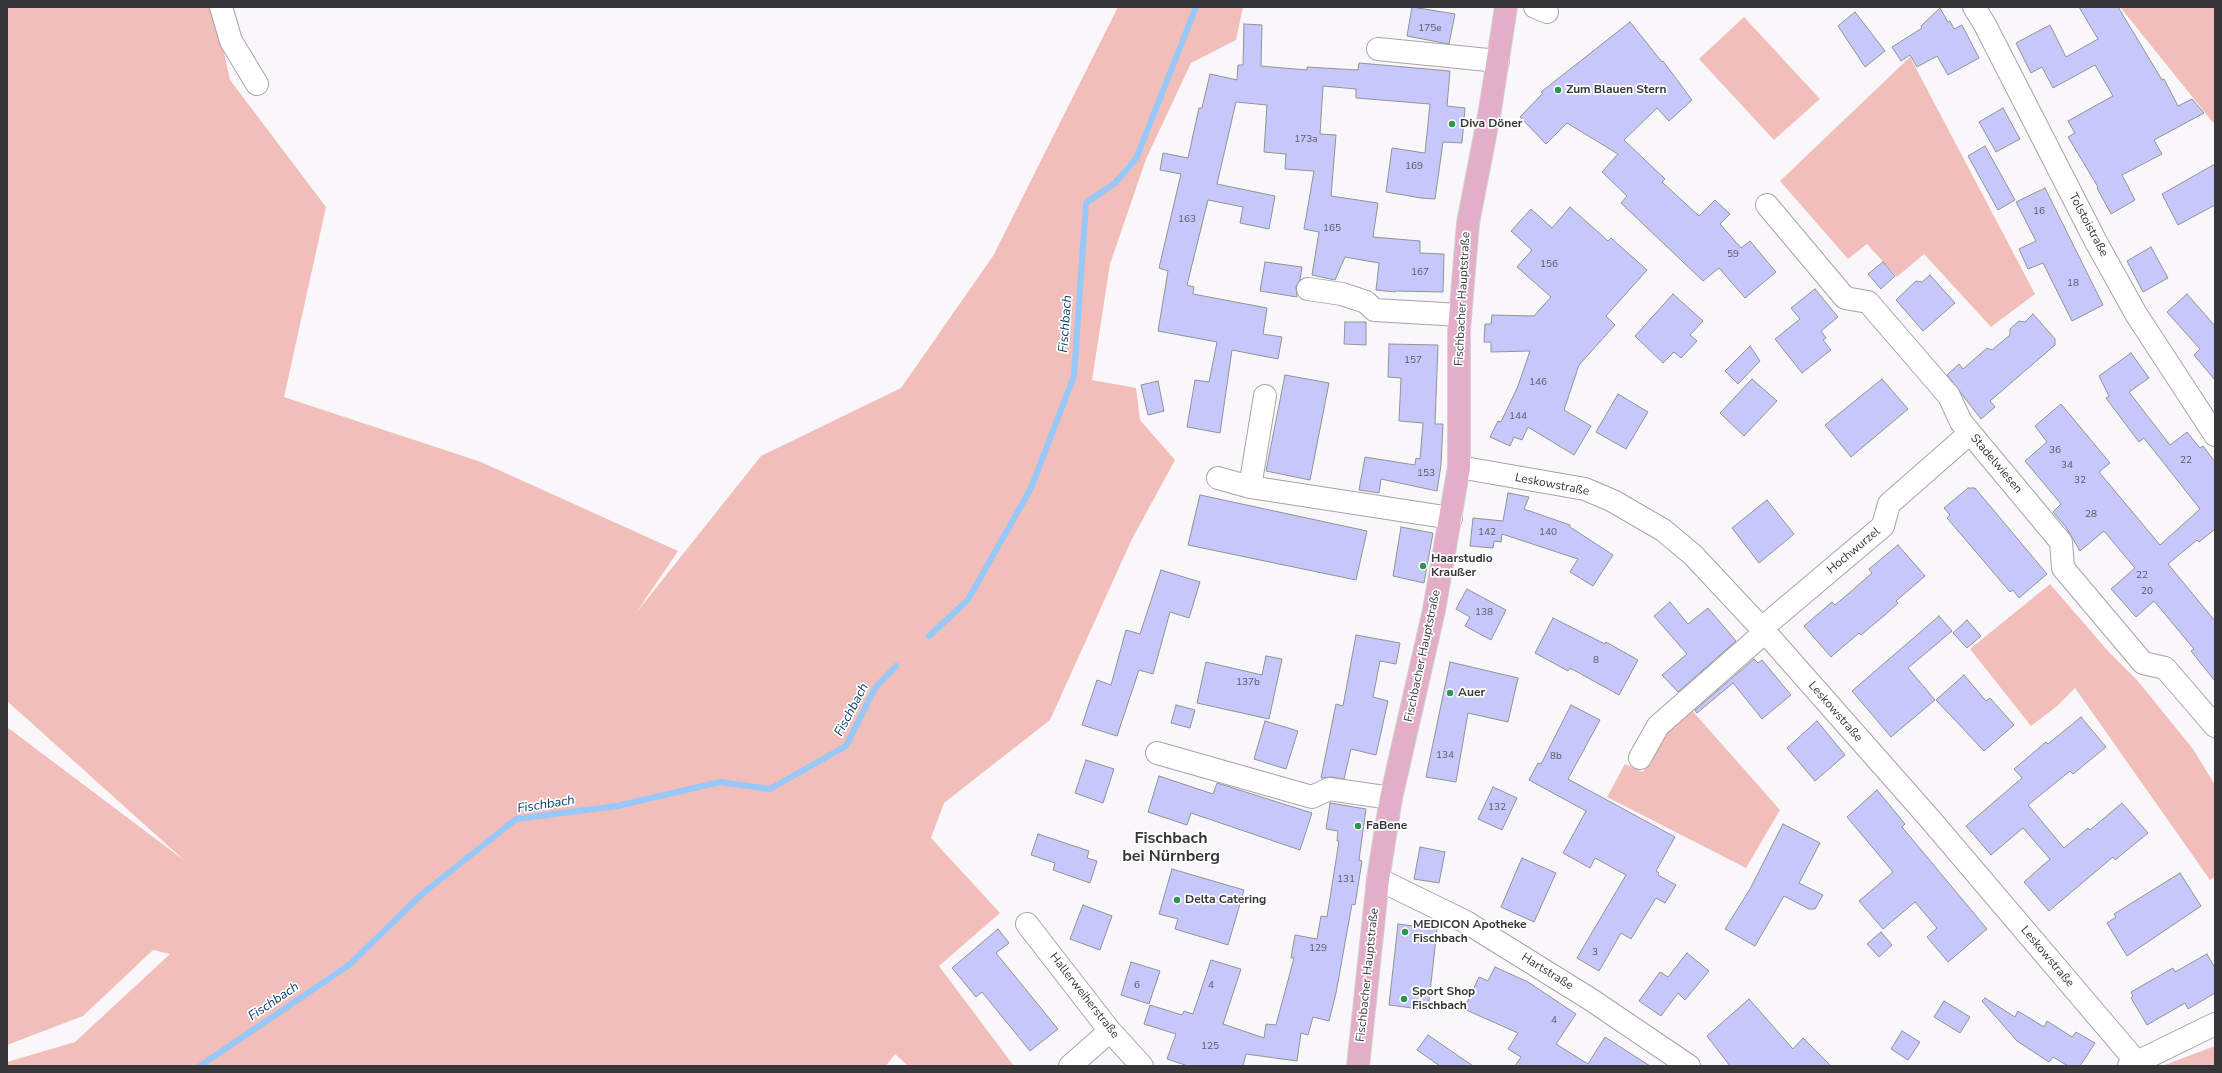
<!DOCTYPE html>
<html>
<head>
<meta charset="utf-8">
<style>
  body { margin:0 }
  #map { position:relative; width:2222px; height:1073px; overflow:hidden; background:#faf7fb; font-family:"Nunito Sans",sans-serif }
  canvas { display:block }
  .frame { position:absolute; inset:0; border:8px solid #373638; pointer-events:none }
</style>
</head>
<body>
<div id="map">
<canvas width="2222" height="1073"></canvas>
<div class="frame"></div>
</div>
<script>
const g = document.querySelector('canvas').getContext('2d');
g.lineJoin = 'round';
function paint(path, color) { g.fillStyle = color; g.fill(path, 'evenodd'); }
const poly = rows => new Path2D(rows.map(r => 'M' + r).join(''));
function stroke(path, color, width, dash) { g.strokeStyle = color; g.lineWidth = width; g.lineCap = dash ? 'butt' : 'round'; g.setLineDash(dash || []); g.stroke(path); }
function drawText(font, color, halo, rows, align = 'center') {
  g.font = font + ' "Nunito Sans",sans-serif'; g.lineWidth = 3.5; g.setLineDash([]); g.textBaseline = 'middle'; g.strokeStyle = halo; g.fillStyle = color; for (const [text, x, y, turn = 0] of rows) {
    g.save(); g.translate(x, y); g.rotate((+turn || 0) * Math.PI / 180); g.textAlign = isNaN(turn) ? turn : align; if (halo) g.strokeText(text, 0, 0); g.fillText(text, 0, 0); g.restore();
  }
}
paint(poly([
  [7,7,214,7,230,80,326,207,284,397,481,462,678,551,636,613,761,456,901,388,993,256,1118,7,1243,7,1236,40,1191,63,1146,159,1110,264,1092,380,1136,388,1140,420,1175,460,1132,539,1050,720,944,803,931,838,1000,913,939,966,1014,1066,908,1066,895,1054,886,1066,7,1066,7,1062,75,1042,170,954,153,950,83,1016,7,1045,7,727,185,861,7,701],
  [2120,7,2215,7,2215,125],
  [1744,17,1820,99,1774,140,1699,59],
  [1910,57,2035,294,1991,327,1924,254,1897,277,1867,244,1848,259,1780,181],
  [2050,584,2108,651,2137,680,2193,749,2215,785,2215,877,2210,880,2075,688,2056,707,2031,726,1970,649],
  [1689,707,1780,810,1746,868,1607,797,1625,764,1643,772,1666,729],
  [2215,1046,2215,1066,2162,1066]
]), '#f1beba');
stroke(poly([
  [929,636,968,600,1031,488,1074,376,1086,203,1115,183,1136,159,1196,7],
  [200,1066,349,965,422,894,516,819,617,806,720,782,770,789,846,746,875,688,896,666]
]), '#97c8fa', 6);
const building = poly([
  [1412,7,1455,14,1449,44,1407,36,1412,7],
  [2079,7,2118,7,2162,80,2164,79,2178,106,2192,99,2204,113,2154,140,2162,154,2122,175,2135,200,2111,214,2097,188,2098,187,2068,137,2075,133,2068,121,2113,96,2095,65,2053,88,2042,67,2031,73,2016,43,2050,25,2066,57,2098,39,2079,7],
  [1940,8,1948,22,1950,21,1954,29,1962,25,1979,58,1948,75,1937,56,1917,67,1910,55,1901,61,1892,47,1922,28,1921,26,1940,8],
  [1855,12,1885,51,1865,67,1838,26,1855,12],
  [1630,22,1662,62,1663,61,1692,100,1669,121,1657,108,1624,140,1665,179,1662,182,1699,216,1715,200,1730,214,1720,224,1741,248,1750,241,1776,272,1745,298,1719,268,1703,281,1621,203,1627,196,1602,172,1618,154,1567,123,1546,144,1520,117,1543,93,1541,92,1630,22],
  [1244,24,1262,25,1261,66,1307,70,1307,67,1358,70,1359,63,1450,71,1447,106,1465,108,1462,143,1443,142,1435,199,1421,198,1386,192,1392,148,1425,153,1430,104,1356,98,1356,89,1323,86,1320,134,1336,135,1331,196,1378,203,1373,237,1420,241,1420,253,1444,254,1443,292,1396,291,1395,292,1376,290,1379,263,1345,257,1335,280,1312,275,1319,232,1304,229,1314,171,1285,169,1286,154,1264,152,1267,105,1236,102,1217,184,1275,196,1269,229,1240,223,1243,207,1208,200,1187,285,1194,287,1193,294,1267,308,1263,334,1282,337,1278,359,1232,350,1220,433,1187,427,1195,380,1209,382,1217,342,1158,331,1168,271,1159,268,1181,174,1160,170,1163,153,1188,158,1199,108,1202,108,1210,74,1237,80,1238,65,1243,65,1244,24],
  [2003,108,2020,139,1996,152,1979,122,2003,108],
  [1985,146,2015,200,1998,210,1968,156,1985,146],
  [2215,164,2215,205,2178,225,2162,194,2215,164],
  [2045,188,2103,305,2072,321,2043,263,2028,269,2019,249,2036,241,2016,202,2045,188],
  [1570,207,1608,241,1611,238,1647,270,1606,316,1615,325,1579,365,1564,410,1591,426,1574,455,1528,427,1522,440,1514,437,1510,446,1490,437,1498,421,1501,422,1518,386,1530,351,1491,352,1491,342,1484,342,1485,324,1491,324,1492,315,1534,316,1551,297,1517,267,1532,250,1511,231,1531,209,1552,228,1570,207],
  [2151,247,2168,278,2143,292,2127,261,2151,247],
  [1265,262,1302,267,1300,280,1296,287,1297,297,1260,291,1265,262],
  [1883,262,1895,276,1881,289,1868,274,1883,262],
  [1930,275,1955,303,1923,331,1896,300,1916,281,1922,282,1930,275],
  [1815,289,1838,317,1821,331,1826,338,1823,340,1831,350,1802,373,1775,339,1800,319,1791,308,1815,289],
  [1673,294,1703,321,1690,335,1697,341,1681,358,1674,352,1663,363,1635,336,1673,294],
  [2187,294,2215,326,2215,380,2194,355,2200,349,2167,312,2187,294],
  [2033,314,2055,339,2055,345,1990,401,1995,407,1981,419,1947,375,1959,364,1963,369,1987,348,1992,350,2010,335,2010,329,2019,321,2025,322,2033,314],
  [1345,322,1366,322,1366,345,1344,344,1345,322],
  [1389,344,1438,345,1435,424,1443,424,1441,465,1437,491,1381,479,1379,493,1359,490,1365,457,1415,465,1416,458,1420,459,1423,423,1399,421,1401,378,1388,377,1389,344],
  [1750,346,1760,361,1738,384,1725,371,1750,346],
  [2131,353,2149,378,2129,392,2170,445,2187,432,2200,448,2203,446,2215,462,2215,529,2199,542,2197,540,2168,564,2215,621,2215,681,2191,651,2194,649,2154,601,2136,617,2111,589,2135,568,2104,531,2080,551,2066,527,2053,512,2061,504,2025,461,2047,442,2035,426,2061,404,2110,463,2099,472,2160,545,2200,509,2144,438,2139,442,2106,398,2109,396,2099,376,2131,353],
  [1285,375,1329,383,1310,480,1266,471,1285,375],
  [1752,379,1777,401,1744,436,1720,413,1752,379],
  [1882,379,1908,409,1851,457,1825,425,1882,379],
  [1158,381,1164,411,1148,415,1141,385,1158,381],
  [1618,394,1648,412,1626,449,1596,432,1618,394],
  [1968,488,1975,488,2047,574,2019,598,2013,590,2010,592,1947,518,1950,515,1944,508,1968,488],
  [1508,493,1529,497,1524,509,1570,525,1570,527,1613,555,1593,586,1570,572,1578,559,1502,534,1501,542,1494,541,1493,548,1470,546,1473,518,1503,521,1508,493],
  [1200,495,1367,531,1356,580,1188,545,1200,495],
  [1767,500,1794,534,1759,563,1732,528,1767,500],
  [1401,527,1433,533,1424,583,1393,576,1401,527],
  [1898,545,1925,576,1896,601,1898,603,1886,614,1861,635,1859,633,1831,657,1804,626,1832,602,1835,605,1848,594,1872,573,1869,569,1898,545],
  [1161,570,1200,582,1189,618,1170,612,1153,674,1139,670,1117,736,1082,725,1097,680,1111,685,1126,630,1140,634,1161,570],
  [1467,589,1506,610,1491,640,1465,626,1470,617,1456,609,1467,589],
  [1670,602,1688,624,1708,608,1736,641,1678,692,1662,675,1687,654,1654,616,1670,602],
  [1939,616,1952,631,1908,668,1935,700,1891,737,1852,691,1939,616],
  [1553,618,1605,644,1606,642,1638,660,1619,695,1570,668,1568,671,1535,653,1553,618],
  [1967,620,1981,636,1967,648,1953,633,1967,620],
  [1356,635,1400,643,1396,664,1380,661,1373,697,1388,701,1376,755,1351,749,1344,779,1331,777,1321,778,1336,704,1343,706,1356,635],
  [1266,656,1282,659,1269,719,1197,703,1206,662,1262,675,1266,656],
  [1754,659,1758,663,1762,660,1791,695,1762,719,1733,683,1697,713,1695,710,1754,659],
  [1450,662,1518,678,1508,722,1468,713,1456,782,1426,777,1450,662],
  [1964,675,1986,701,1990,698,2014,725,1984,751,1936,700,1964,675],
  [1176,705,1195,710,1190,728,1171,723,1176,705],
  [1571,705,1600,720,1568,779,1675,837,1656,871,1659,873,1658,875,1676,885,1665,903,1656,898,1631,939,1621,933,1599,971,1577,958,1626,875,1595,858,1590,868,1563,853,1586,811,1529,780,1538,763,1541,764,1571,705],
  [2081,717,2106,747,2073,774,2070,771,2028,805,2064,848,2088,828,2090,830,2122,803,2148,833,2115,860,2113,857,2049,911,2024,882,2050,859,2023,828,1991,855,1966,826,2022,778,2014,769,2046,742,2048,744,2081,717],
  [1265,721,1298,731,1286,769,1254,759,1265,721],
  [1817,721,1845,755,1815,781,1787,748,1817,721],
  [1086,760,1114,769,1103,803,1075,793,1086,760],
  [1159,776,1213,794,1217,783,1312,813,1300,850,1191,813,1187,825,1148,812,1159,776],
  [1493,787,1517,798,1502,830,1478,819,1493,787],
  [1877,790,1905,824,1902,827,1987,929,1948,962,1927,937,1937,928,1915,902,1883,929,1859,901,1893,872,1847,817,1877,790],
  [1330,803,1366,809,1359,860,1362,861,1355,905,1352,904,1336,993,1329,1021,1313,1017,1308,1035,1301,1033,1297,1061,1246,1054,1243,1066,1188,1066,1167,1059,1176,1034,1144,1024,1150,1005,1182,1015,1184,1011,1193,1014,1211,960,1241,969,1223,1024,1264,1038,1266,1024,1276,1025,1294,958,1291,958,1295,935,1317,939,1321,916,1327,917,1339,841,1337,841,1338,831,1326,829,1330,803],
  [1783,824,1820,843,1799,883,1823,895,1815,909,1809,909,1784,896,1755,946,1725,929,1750,889,1783,824],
  [1038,834,1089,851,1087,858,1097,861,1090,883,1053,870,1055,863,1031,855,1038,834],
  [1420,847,1445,852,1439,883,1414,879,1420,847],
  [1522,858,1556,873,1534,922,1501,907,1522,858],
  [1172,869,1244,890,1228,945,1175,929,1178,919,1159,914,1172,869],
  [2180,873,2201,906,2127,956,2107,923,2116,917,2114,914,2180,873],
  [1083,905,1112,916,1100,950,1070,939,1083,905],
  [1398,924,1437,929,1428,1010,1389,1005,1398,924],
  [998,929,1009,943,996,953,1058,1029,1030,1051,982,992,976,997,952,968,998,929],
  [1881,932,1892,945,1879,957,1867,944,1881,932],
  [1687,953,1709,971,1685,1000,1678,993,1661,1016,1639,1001,1660,972,1668,977,1687,953],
  [2207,954,2215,968,2215,993,2188,1009,2185,1003,2147,1025,2131,998,2133,996,2131,992,2173,968,2175,972,2207,954],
  [1131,962,1160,971,1149,1004,1121,995,1131,962],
  [1495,967,1528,982,1576,1014,1556,1044,1588,1064,1605,1037,1650,1066,1515,1066,1521,1057,1508,1049,1518,1033,1464,1009,1479,977,1488,981,1495,967],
  [1985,998,2015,1017,2018,1011,2044,1027,2047,1021,2072,1037,2076,1032,2095,1043,2080,1066,2068,1066,2053,1057,2049,1062,2017,1041,1982,1001,1985,998],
  [1749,999,1793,1049,1803,1038,1831,1066,1730,1066,1707,1036,1749,999],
  [1944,1001,1970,1017,1960,1033,1934,1017,1944,1001],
  [1902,1031,1920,1042,1908,1060,1891,1049,1902,1031],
  [1428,1035,1473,1066,1440,1066,1417,1050,1428,1035]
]);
paint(building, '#c6c8fb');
stroke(building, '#919296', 1);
const minor = poly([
  [221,7,231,41,257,84],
  [1535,7,1547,12],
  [1974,7,1984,23,2095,240,2136,314,2215,435],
  [1378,49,1498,61],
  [1767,205,1845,298,1868,302,1949,396,1961,422,2061,542,2063,568,2143,663,2165,668,2215,726],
  [1308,289,1342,294,1366,302,1374,310,1460,315],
  [1459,467,1585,489,1613,501,1663,530,1693,555,1765,632,1930,819,2140,1066],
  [1218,478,1250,487,1451,518],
  [1250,487,1265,396],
  [1761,629,1883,526,1889,504,1970,433],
  [1157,753,1312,797,1329,789,1391,798],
  [1640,758,1658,726,1765,632],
  [1378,879,1466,922,1590,999,1689,1066],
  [1027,924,1110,1031,1142,1066],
  [1070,1066,1110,1031],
  [2129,1066,2215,1024]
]);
const major = poly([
  [1358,1066,1378,879,1391,798,1434,610,1459,467,1459,330,1468,223,1490,110,1506,7]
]);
stroke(minor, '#a6a4a7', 24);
stroke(major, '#d3d3d3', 24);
stroke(minor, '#fff', 22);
stroke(major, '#e2aec8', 22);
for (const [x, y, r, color] of [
  [1558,90,4,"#2e954c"],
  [1452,124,4,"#2e954c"],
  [1423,566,4,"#2e954c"],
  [1450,693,4,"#2e954c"],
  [1358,826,4,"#2e954c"],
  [1177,900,4,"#2e954c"],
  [1405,932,4,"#2e954c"],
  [1404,999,4,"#2e954c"]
]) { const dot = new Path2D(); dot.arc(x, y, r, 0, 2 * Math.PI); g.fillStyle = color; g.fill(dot); stroke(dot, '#fff', 1.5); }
drawText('10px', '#5b5a69', null, [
  ["175e",1430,29],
  ["173a",1306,140],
  ["169",1414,167],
  ["16",2039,212],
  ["163",1187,220],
  ["165",1332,229],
  ["59",1733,255],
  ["156",1549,265],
  ["167",1420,273],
  ["18",2073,284],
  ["157",1413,361],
  ["146",1538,383],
  ["144",1518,417],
  ["36",2055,451],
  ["22",2186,461],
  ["34",2067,466],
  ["153",1426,474],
  ["32",2080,481],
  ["28",2091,515],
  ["142",1487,533],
  ["140",1548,533],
  ["22",2142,576],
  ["20",2147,592],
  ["138",1484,613],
  ["8",1596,661],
  ["137b",1248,683],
  ["134",1445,756],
  ["8b",1556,757],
  ["132",1497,808],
  ["131",1346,880],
  ["129",1318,949],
  ["3",1595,953],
  ["6",1137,986],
  ["4",1211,986],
  ["4",1554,1021],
  ["125",1210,1047]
]);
drawText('bold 12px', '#373638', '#fff', [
  ["Zum Blauen Stern",1566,90],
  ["Diva Döner",1460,124],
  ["Haarstudio",1431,559],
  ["Kraußer",1431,573],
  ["Auer",1458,693],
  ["FaBene",1366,826],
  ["Delta Catering",1185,900],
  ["MEDICON Apotheke",1413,925],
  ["Fischbach",1413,939],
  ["Sport Shop",1412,992],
  ["Fischbach",1412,1006]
], 'left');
drawText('12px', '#373638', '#fff', [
  ["Tolstoistraße",2088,225,62],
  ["Fischbacher Hauptstraße",1463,299,-87],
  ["Stadelwiesen",1996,464,50],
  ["Leskowstraße",1552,485,11],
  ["Hochwurzel",1854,551,-40],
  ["Fischbacher Hauptstraße",1423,656,-78],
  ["Leskowstraße",1835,712,49],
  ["Leskowstraße",2047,957,50],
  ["Hartstraße",1547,972,32],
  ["Fischbacher Hauptstraße",1368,975,-84],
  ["Hallerweiherstraße",1084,996,52]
]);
drawText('italic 13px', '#09406d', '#fff', [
  ["Fischbach",1066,324,-86],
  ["Fischbach",852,710,-62],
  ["Fischbach",546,805,-9],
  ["Fischbach",274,1002,-34]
]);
drawText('bold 16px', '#373638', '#fff', [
  ["Fischbach",1171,839],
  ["bei Nürnberg",1171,857]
]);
</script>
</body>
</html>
